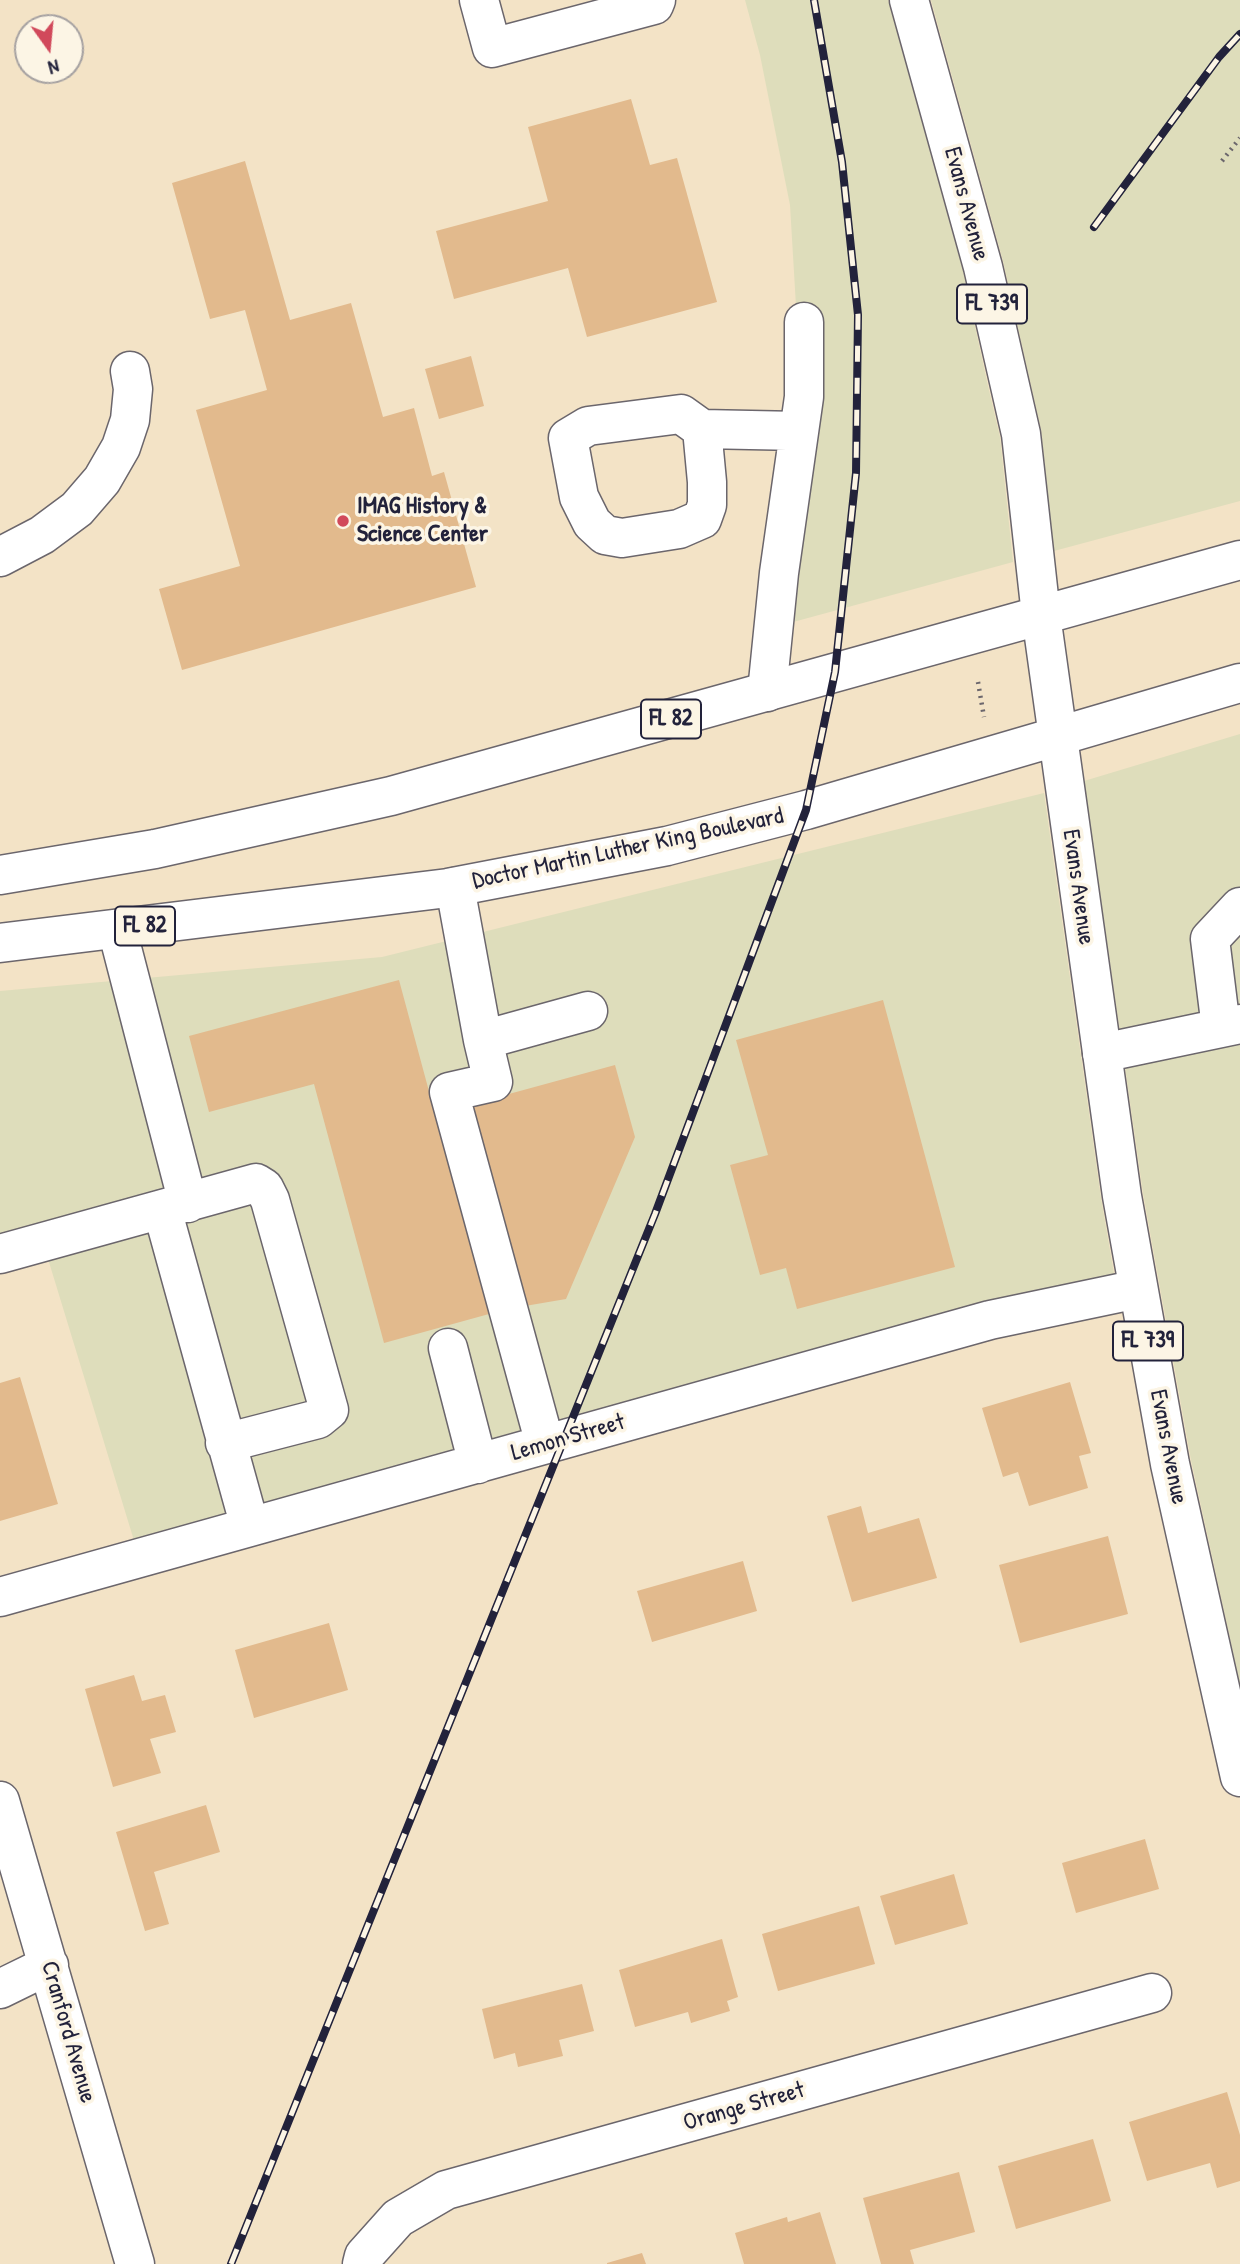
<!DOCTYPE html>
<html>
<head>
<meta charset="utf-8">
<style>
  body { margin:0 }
  #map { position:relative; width:1240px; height:2264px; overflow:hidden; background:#f3e3c6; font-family:"Patrick Hand",sans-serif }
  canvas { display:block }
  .north { position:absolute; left:14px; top:14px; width:70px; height:70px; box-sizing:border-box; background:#fcf5e5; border:2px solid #a5a1a1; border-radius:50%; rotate:165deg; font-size:19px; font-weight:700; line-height:28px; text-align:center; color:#22223b }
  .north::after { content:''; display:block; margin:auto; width:24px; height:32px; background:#d1495b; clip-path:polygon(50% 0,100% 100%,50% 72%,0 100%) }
</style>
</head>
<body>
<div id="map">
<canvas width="1240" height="2264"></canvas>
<div class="north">N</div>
</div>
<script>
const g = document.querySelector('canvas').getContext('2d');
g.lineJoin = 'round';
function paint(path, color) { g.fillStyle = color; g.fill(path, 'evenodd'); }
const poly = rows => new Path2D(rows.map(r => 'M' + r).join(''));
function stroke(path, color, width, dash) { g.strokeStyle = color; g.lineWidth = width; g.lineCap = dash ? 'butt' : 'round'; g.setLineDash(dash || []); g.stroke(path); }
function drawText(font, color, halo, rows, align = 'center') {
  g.font = font + ' "Patrick Hand",sans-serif'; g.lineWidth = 7; g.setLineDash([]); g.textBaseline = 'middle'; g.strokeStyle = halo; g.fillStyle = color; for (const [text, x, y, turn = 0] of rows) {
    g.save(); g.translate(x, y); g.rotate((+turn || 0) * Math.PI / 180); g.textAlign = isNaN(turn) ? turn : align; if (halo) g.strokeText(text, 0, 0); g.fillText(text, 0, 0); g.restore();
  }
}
paint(poly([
  [745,0,888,0,963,271,988,386,1000,437,1013,562,764,630,796,306,790,205,760,55],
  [931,0,1240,0,1240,501,1054,551,1041,430,1003,261],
  [1240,734,1240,1684,1191,1460,1143,1193,1084,781],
  [1044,793,1101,1198,1117,1291,139,1557,45,1249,0,1260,0,991,382,957]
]), '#deddbb');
paint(poly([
  [631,99,650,165,677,158,717,302,587,337,568,268,454,299,436,231,548,201,528,127],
  [245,161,290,320,351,303,383,417,414,408,432,476,444,472,476,587,182,670,159,589,240,566,196,410,267,390,245,310,210,319,172,183],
  [471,356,484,406,439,419,425,369],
  [399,980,489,1314,384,1343,314,1084,209,1112,189,1036],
  [883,1000,955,1267,797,1309,786,1268,760,1275,730,1165,768,1155,736,1040],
  [615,1065,635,1137,566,1299,519,1307,465,1106],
  [20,1377,58,1504,0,1521,0,1383],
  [1070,1382,1091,1453,1079,1456,1088,1488,1029,1506,1018,1472,1003,1477,982,1408],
  [861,1506,868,1533,919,1518,937,1578,852,1602,827,1516],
  [1108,1536,1128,1614,1020,1643,999,1565],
  [743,1561,757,1611,652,1642,637,1591],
  [329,1623,348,1690,254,1718,235,1650],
  [134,1675,142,1701,165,1695,176,1732,150,1739,161,1773,113,1787,85,1689],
  [206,1805,220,1852,154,1872,169,1924,145,1931,116,1832],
  [1145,1839,1159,1889,1076,1913,1062,1863],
  [954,1874,968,1924,895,1945,880,1896],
  [859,1906,875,1964,778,1991,762,1934],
  [722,1939,738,1997,727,2001,730,2011,691,2023,688,2012,635,2027,619,1970],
  [582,1984,594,2031,559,2040,563,2056,518,2067,515,2053,494,2059,482,2009],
  [1227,2092,1240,2135,1240,2181,1217,2188,1210,2163,1147,2181,1129,2122],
  [1093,2139,1111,2201,1016,2229,998,2166],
  [959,2172,975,2232,910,2250,914,2264,881,2264,863,2198],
  [820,2212,836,2264,744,2264,735,2233,787,2217,788,2222],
  [642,2253,646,2264,607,2264,607,2263]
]), '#e2ba8d');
const minor = poly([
  [479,0,492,48,654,5,656,0],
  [702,429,707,482,707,505,702,519,679,529,622,538,605,535,592,523,579,497,568,438,588,426,681,414,702,429,799,431],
  [0,557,42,535,77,509,102,480,121,447,130,420,133,389,130,371],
  [767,692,779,573,804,397,804,322],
  [455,887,483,1040,588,1011],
  [117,929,188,1203],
  [1221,1028,1210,939,1240,907],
  [483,1040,493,1082,449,1092,545,1444],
  [1102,1053,1240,1024],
  [162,1209,250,1527],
  [0,1254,256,1183,264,1188,270,1200,329,1410,318,1419,225,1443],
  [448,1348,478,1464],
  [0,1597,990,1320,1138,1289],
  [0,1801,135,2264],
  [0,1989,49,1965],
  [362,2264,364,2256,398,2218,446,2190,1152,1993]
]);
const major = poly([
  [909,0,983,267,1021,434,1041,615,1122,1196,1170,1464,1240,1777],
  [0,875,155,849,391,796,1240,560],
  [0,943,448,888,667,846,806,810,1240,683]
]);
stroke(minor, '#6b666c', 41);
stroke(major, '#6b666c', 41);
stroke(poly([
  [1222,161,1240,138],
  [978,682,984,717]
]), '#6b666c', 4.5, [2, 5]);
stroke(minor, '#fff', 38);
stroke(major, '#fff', 38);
const rail = poly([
  [1094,227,1219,57,1240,34],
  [231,2264,655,1214,806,810,835,672,856,473,858,315,842,162,814,0]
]);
stroke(rail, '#22223b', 8);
stroke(rail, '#fcf5e5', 5, [16]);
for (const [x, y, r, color] of [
  [343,521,7,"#d1495b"]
]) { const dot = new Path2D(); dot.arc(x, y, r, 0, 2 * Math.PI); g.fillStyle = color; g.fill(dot); stroke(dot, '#fcf5e5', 2.5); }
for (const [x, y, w] of [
  [992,304,70],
  [671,719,60],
  [145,926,60],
  [1148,1341,70]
]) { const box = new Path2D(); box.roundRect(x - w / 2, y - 19.5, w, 39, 5); g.fillStyle = '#fcf5e5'; g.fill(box); stroke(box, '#22223b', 2); }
drawText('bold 23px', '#22223b', null, [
  ["FL 739",992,304],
  ["FL 82",671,719],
  ["FL 82",145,926],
  ["FL 739",1148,1341]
]);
drawText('24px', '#22223b', '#fcf5e5', [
  ["Evans Avenue",966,204,75],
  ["Doctor Martin Luther King Boulevard",628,849,-12],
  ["Evans Avenue",1078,887,82],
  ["Lemon Street",568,1438,-16],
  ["Evans Avenue",1168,1447,79],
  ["Cranford Avenue",68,2032,74],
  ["Orange Street",744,2107,-16]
]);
drawText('bold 24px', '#22223b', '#fcf5e5', [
  ["IMAG History &",357,507],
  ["Science Center",357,535]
], 'left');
</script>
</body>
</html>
